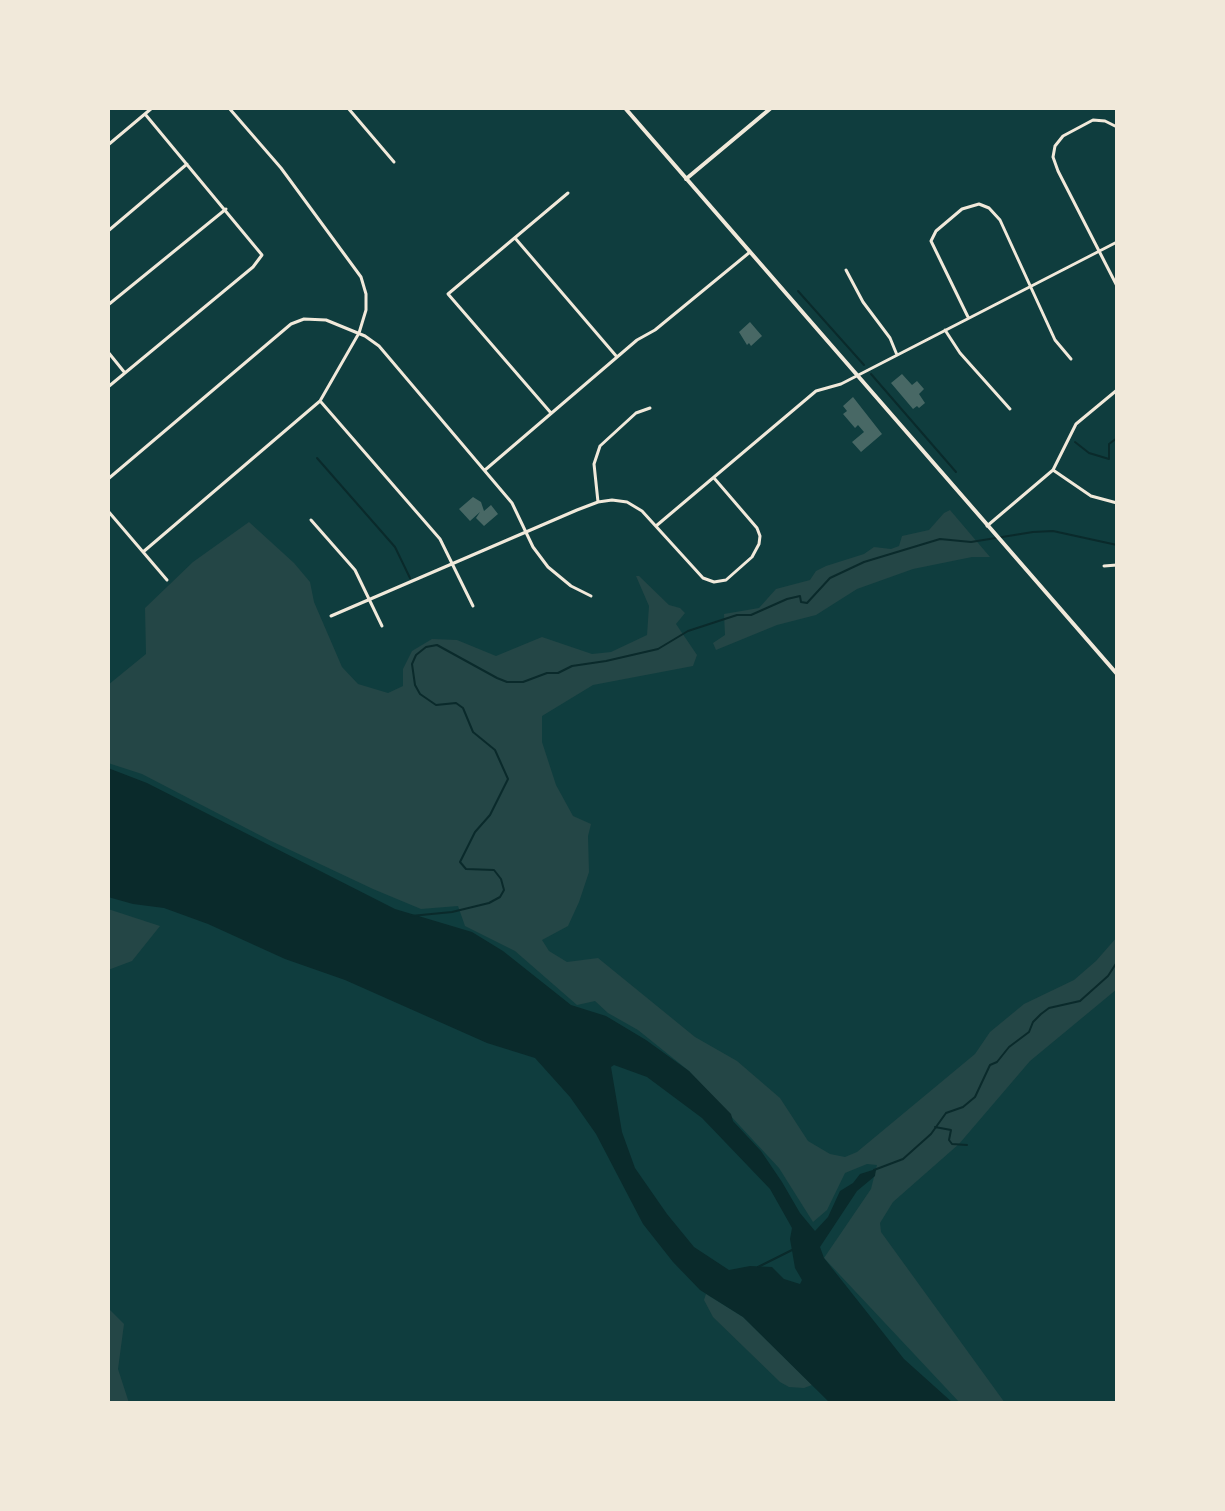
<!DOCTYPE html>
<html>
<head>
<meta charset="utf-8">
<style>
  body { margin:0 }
  #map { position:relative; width:1225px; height:1511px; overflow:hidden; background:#0f3d3e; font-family:"Fira Sans Condensed",sans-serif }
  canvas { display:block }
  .frame { position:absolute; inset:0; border:110px solid #f1e9da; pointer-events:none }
</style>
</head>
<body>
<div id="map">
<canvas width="1225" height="1511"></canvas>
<div class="frame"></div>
</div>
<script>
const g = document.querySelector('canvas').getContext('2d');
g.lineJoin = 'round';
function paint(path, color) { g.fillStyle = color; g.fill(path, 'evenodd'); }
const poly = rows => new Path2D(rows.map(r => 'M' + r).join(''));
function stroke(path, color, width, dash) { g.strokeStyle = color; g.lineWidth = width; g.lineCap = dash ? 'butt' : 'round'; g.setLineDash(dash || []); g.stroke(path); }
paint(poly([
  [950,510,990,557,972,557,913,569,857,589,816,615,777,625,716,650,713,643,725,635,724,614,759,608,776,589,810,580,816,571,826,566,864,554,874,547,891,549,899,546,902,536,929,530,944,513],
  [249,522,294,563,310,582,314,602,342,667,358,684,388,693,403,686,403,669,412,651,432,639,457,640,496,656,542,637,592,654,611,652,647,635,649,606,636,576,639,576,669,605,680,608,685,613,676,624,697,655,693,666,593,685,542,716,542,742,556,785,573,816,591,824,588,836,589,872,579,902,568,926,542,940,549,951,567,962,598,958,695,1037,737,1061,780,1098,808,1141,830,1154,845,1157,857,1152,975,1054,990,1032,1024,1004,1074,980,1096,961,1117,937,1117,989,1030,1061,959,1144,893,1202,880,1223,881,1232,1005,1403,960,1403,824,1258,871,1189,877,1165,867,1164,845,1173,827,1210,813,1222,779,1168,689,1071,638,1030,608,1013,595,1001,577,1005,515,951,465,926,458,906,421,909,373,889,269,840,142,774,108,763,108,685,146,654,145,608,193,562],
  [108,909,160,926,132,961,108,970],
  [706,1294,743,1317,812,1385,804,1388,789,1387,780,1382,713,1317,704,1300],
  [108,1308,124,1324,118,1369,129,1403,108,1403]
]), '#244646');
paint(poly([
  [108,768,147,783,395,909,472,932,503,951,571,1005,606,1016,646,1040,689,1071,731,1114,733,1121,761,1151,782,1182,800,1213,815,1231,828,1217,840,1191,853,1183,860,1174,876,1169,875,1176,857,1191,820,1247,824,1258,904,1359,953,1403,830,1403,743,1317,700,1290,673,1262,643,1224,596,1134,570,1097,535,1058,487,1043,345,980,285,959,208,924,164,908,133,904,108,897],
  [614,1065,647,1077,702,1118,770,1189,792,1228,790,1239,795,1268,802,1280,800,1284,784,1279,772,1267,750,1266,729,1270,694,1247,667,1214,635,1168,622,1132,611,1067]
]), '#0a2a2b');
stroke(poly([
  [798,291,864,365],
  [871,374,956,472],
  [1075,442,1089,453,1109,459,1109,444,1117,438],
  [317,458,395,547,410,578],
  [411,916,452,912,489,903,500,897,504,890,501,879,494,870,466,869,460,862,475,832,490,815,508,779,495,750,473,732,463,708,456,703,436,705,420,694,415,685,412,664,416,655,426,647,437,645,497,678,507,682,523,682,547,673,558,673,572,666,606,661,658,649,688,631,737,615,751,615,787,599,800,596,801,602,807,603,830,578,864,562,940,539,971,542,1033,532,1053,531,1117,545],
  [935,1127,951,1130,949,1140,952,1144,967,1145],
  [874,1170,903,1159,931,1134,946,1113,963,1107,975,1097,990,1065,997,1062,1009,1047,1029,1032,1033,1022,1041,1014,1049,1008,1080,1001,1108,976,1117,962],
  [758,1267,792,1250]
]), '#0a2a2b', 2);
paint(poly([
  [750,322,762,336,751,346,749,343,747,345,739,332],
  [902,374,912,385,917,381,924,389,919,394,925,403,919,408,917,406,913,409,891,383],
  [853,397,882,434,861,452,852,442,864,432,858,425,855,428,843,414,847,411,843,406],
  [473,497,481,502,484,511,491,505,498,514,484,526,476,518,480,512,470,521,459,509]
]), '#486865');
stroke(poly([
  [348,108,394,162],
  [1117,127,1105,121,1093,120,1063,136,1055,146,1053,157,1058,171,1117,286],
  [108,145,152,108],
  [108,231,187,164],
  [515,238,617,357],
  [846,270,863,302,890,338,897,355],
  [108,305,226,209],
  [968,317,931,241,936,231,962,209,979,204,989,208,1000,220,1055,340,1071,359],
  [945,330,960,353,1010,409],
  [108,352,125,373],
  [108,387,253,267,262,255,145,114],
  [321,402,440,539,473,606],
  [551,413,448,294,568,193],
  [485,470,637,340,655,330,750,252],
  [1053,470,1091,496,1117,503],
  [108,479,291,324,304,319,326,320,365,336,379,346,512,503,533,547,548,567,571,586,591,596],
  [598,502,594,464,600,446,636,413,650,408],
  [108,511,167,580],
  [311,520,355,570,382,626],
  [656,526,816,391,841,384,1117,242],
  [987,526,1053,470,1076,424,1117,390],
  [143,552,320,401,359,333,366,310,366,294,361,277,281,168,229,108],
  [1104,566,1117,565],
  [331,616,577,510,598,502,612,500,627,502,642,511,703,578,714,582,726,580,752,557,759,544,760,536,757,528,714,478]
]), '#f1e9da', 3);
stroke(poly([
  [625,108,1117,674],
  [686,179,771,108]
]), '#f1e9da', 4);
</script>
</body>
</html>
